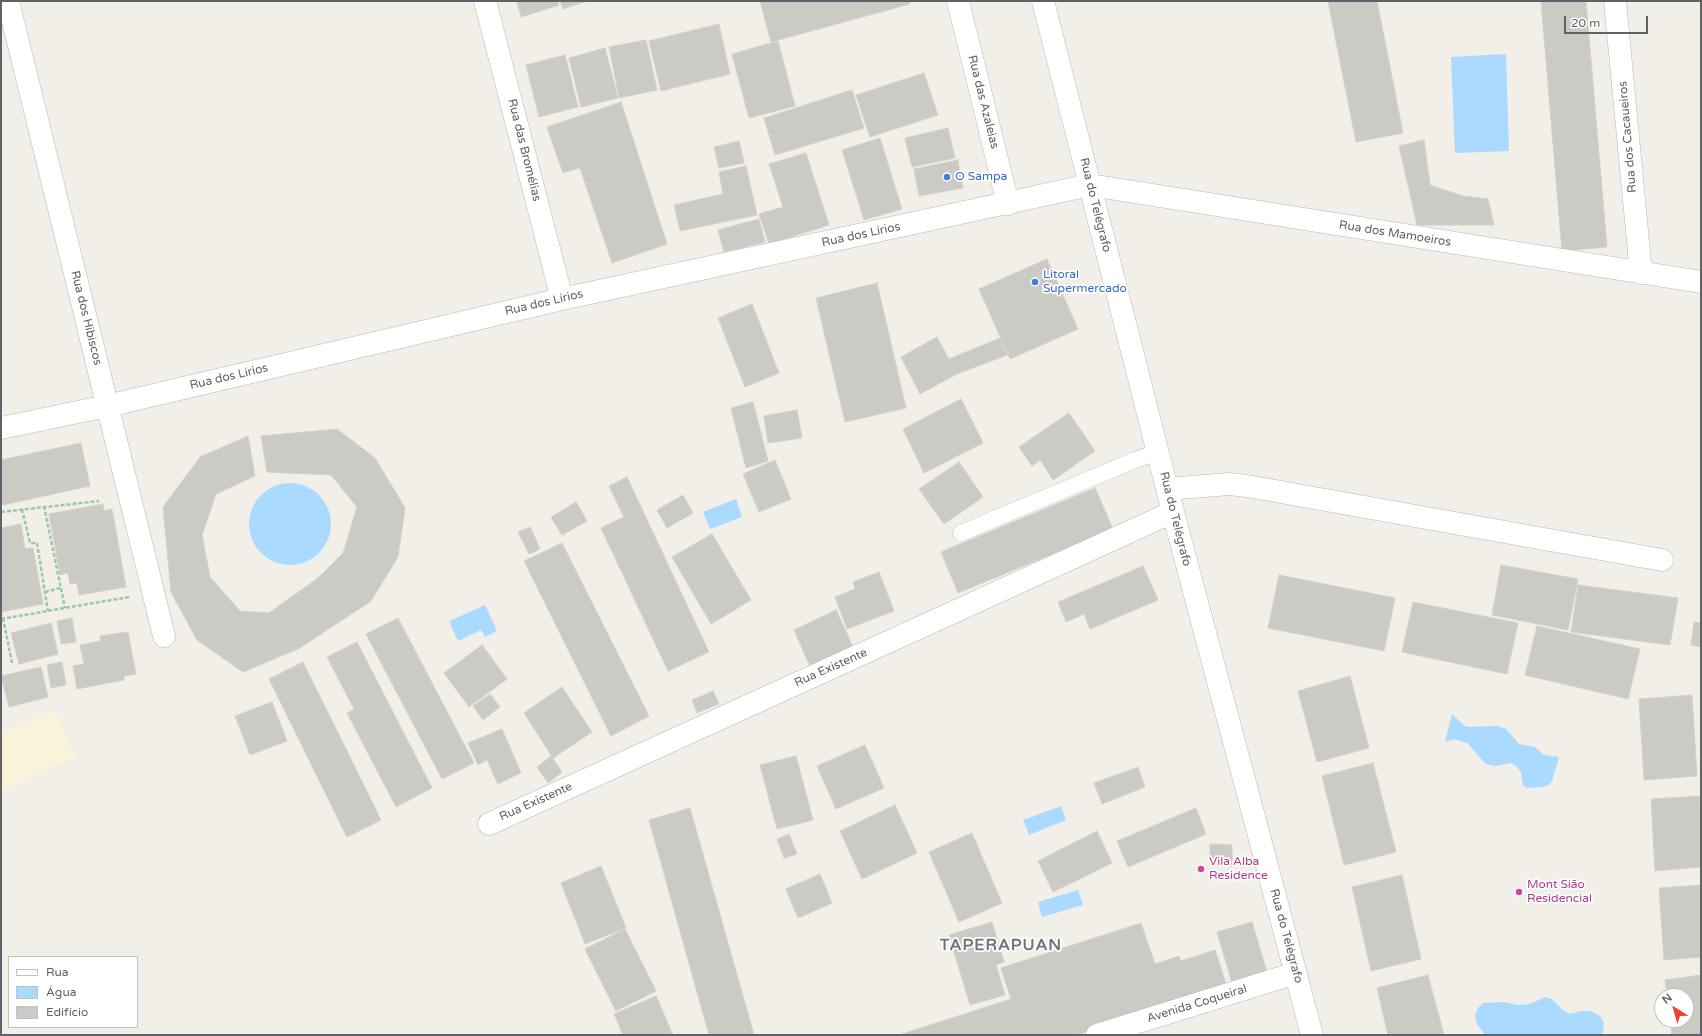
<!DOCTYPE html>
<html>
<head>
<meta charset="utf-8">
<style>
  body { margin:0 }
  #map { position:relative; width:1702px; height:1036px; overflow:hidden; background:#f1efe8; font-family:"Varela Round",sans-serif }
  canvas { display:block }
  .frame { position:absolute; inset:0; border:2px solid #5f6368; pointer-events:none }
  .legend { position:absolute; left:8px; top:956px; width:130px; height:72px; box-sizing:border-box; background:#fff; border:1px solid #bfc1c3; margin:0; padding:5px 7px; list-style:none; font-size:12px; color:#5f6368 }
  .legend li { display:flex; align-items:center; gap:8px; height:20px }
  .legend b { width:20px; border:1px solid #bfc1c3 }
  .north { position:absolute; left:1654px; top:988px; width:40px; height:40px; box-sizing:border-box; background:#fff; border:1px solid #bfc1c3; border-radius:50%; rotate:323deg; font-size:11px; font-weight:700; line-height:16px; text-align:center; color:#5f6368 }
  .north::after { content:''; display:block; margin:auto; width:14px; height:18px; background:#ea4335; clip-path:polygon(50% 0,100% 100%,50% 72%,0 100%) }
  .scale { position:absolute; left:1564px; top:16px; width:84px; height:18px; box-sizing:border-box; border:2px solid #5f6368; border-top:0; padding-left:5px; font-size:12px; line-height:14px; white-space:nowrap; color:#5f6368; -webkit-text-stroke:3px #fff; paint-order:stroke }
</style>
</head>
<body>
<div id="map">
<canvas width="1702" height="1036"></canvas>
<div class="frame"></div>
<ul class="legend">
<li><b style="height:5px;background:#fff"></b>Rua</li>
<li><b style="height:11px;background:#aadaff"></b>Água</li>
<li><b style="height:11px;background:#cccac5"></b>Edifício</li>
</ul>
<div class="north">N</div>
<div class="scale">20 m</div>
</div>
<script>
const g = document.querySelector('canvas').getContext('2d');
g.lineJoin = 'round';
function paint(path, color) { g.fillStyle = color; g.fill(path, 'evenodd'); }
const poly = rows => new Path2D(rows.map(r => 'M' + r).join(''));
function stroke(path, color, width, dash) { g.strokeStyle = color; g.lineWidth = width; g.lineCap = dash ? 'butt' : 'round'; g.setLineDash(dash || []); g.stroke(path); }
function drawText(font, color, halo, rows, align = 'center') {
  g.font = font + ' "Varela Round",sans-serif'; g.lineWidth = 3.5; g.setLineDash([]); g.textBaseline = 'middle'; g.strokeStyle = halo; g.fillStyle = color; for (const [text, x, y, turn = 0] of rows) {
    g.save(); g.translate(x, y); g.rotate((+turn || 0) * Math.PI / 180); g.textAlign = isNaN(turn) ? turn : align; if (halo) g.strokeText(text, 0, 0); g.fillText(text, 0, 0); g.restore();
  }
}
paint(poly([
  [54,710,75,756,38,773,17,727],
  [16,727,37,774,1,790,1,734]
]), '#fbf3d9');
paint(poly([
  [1506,54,1509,151,1455,153,1451,57],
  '249 524a41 41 0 1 1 82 0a41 41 0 1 1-82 0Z',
  [736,499,742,517,710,529,703,512],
  [485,605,497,631,485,637,481,630,458,641,449,621],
  [1452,714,1465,726,1470,727,1497,726,1506,729,1519,744,1535,747,1544,755,1559,757,1552,781,1549,785,1543,787,1528,788,1523,786,1521,773,1517,767,1511,763,1495,766,1486,764,1467,743,1454,739,1445,742],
  [1061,806,1066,820,1029,835,1023,820],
  [1078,890,1083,905,1042,917,1038,902],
  [1545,997,1552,999,1564,1011,1570,1014,1581,1011,1591,1011,1600,1016,1604,1023,1603,1033,1601,1035,1485,1035,1477,1024,1475,1015,1478,1008,1483,1003,1503,1002,1518,1005,1530,1004]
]), '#aadaff');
const building = poly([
  [517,1,557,1,559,5,521,17,517,1],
  [560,1,587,1,563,9,560,1],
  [760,1,909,1,910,4,771,42,760,1],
  [1328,1,1377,1,1403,133,1356,142,1328,1],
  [1541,1,1586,1,1607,247,1562,251,1541,1],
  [719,24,730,74,661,91,649,41,719,24],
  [646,40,657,90,619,98,609,47,646,40],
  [778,41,795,106,749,118,732,54,778,41],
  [605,48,618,98,581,107,569,58,605,48],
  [565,55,578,107,539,117,526,65,565,55],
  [924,73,938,115,870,137,856,95,924,73],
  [852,90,864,128,775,155,764,118,852,90],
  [621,102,667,244,612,263,580,168,563,173,547,127,621,102],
  [948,128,955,158,912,167,905,138,948,128],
  [880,138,902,209,864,220,842,150,880,138],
  [1424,140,1430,185,1463,196,1488,199,1494,225,1417,225,1399,146,1424,140],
  [739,141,744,163,719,168,714,147,739,141],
  [806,153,829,225,769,244,759,214,783,207,769,164,806,153],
  [958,160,963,188,919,196,914,169,958,160],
  [746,166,757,215,680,231,674,205,723,194,719,172,746,166],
  [759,219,765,242,724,252,718,230,759,219],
  [1047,259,1078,329,1010,359,979,289,1047,259],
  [877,283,906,408,845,422,816,298,877,283],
  [752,304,779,373,745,387,718,318,752,304],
  [937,337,957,374,920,394,901,357,937,337],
  [1000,338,1007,355,957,374,949,359,1000,338],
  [961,399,983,443,924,473,903,429,961,399],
  [753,402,768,461,746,468,731,408,753,402],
  [797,410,802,438,768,443,764,416,797,410],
  [1069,413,1095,451,1053,480,1040,460,1032,466,1019,447,1069,413],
  [337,429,375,458,405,508,398,557,371,601,300,648,243,672,197,640,171,592,163,507,200,457,248,436,255,476,216,494,202,535,210,577,240,611,269,613,318,578,343,553,357,507,331,475,267,472,261,436,337,429],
  [81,443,90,486,3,505,1,494,1,460,81,443],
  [775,460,791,499,759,512,743,474,775,460],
  [959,462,983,497,944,524,919,489,959,462],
  [627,477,709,652,668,671,601,528,624,517,609,486,627,477],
  [1095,488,1113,529,958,593,941,552,1095,488],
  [683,495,693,513,667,528,657,510,683,495],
  [576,502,587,521,562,535,551,517,576,502],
  [103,504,104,511,112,509,126,587,79,595,77,583,70,584,68,573,60,575,49,514,103,504],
  [21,524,25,549,33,548,43,604,1,612,1,528,21,524],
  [530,527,540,549,529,554,518,532,530,527],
  [712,534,751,600,711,624,672,557,712,534],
  [562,543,649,716,611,736,524,561,562,543],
  [1501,565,1578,579,1568,630,1492,615,1501,565],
  [1143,566,1158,600,1090,629,1084,614,1066,622,1058,602,1143,566],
  [879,572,894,611,847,629,835,597,855,589,853,582,879,572],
  [1279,575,1395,598,1384,651,1268,628,1279,575],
  [1578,585,1678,598,1670,645,1571,632,1578,585],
  [1413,602,1518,623,1507,674,1402,652,1413,602],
  [836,610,853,647,810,666,794,630,836,610],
  [72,618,76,642,61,644,57,621,72,618],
  [398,618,474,763,442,779,366,634,398,618],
  [1694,622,1701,623,1701,647,1691,645,1694,622],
  [51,623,58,654,19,664,11,633,51,623],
  [1537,626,1640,649,1628,699,1525,675,1537,626],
  [128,632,136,674,124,676,124,680,77,689,73,666,84,664,80,645,100,641,100,636,128,632],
  [357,642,432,788,396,807,347,713,354,709,327,657,357,642],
  [482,645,507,679,469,707,444,673,482,645],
  [62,662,66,685,51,688,47,665,62,662],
  [303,662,381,820,347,837,269,679,303,662],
  [41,667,48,697,9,707,1,676,41,667],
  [1350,676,1369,748,1317,762,1298,691,1350,676],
  [562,687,592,732,553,758,524,713,562,687],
  [713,691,719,704,697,713,692,700,713,691],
  [490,694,500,707,483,720,473,706,490,694],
  [1692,695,1697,776,1644,780,1639,699,1692,695],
  [272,702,287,741,250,755,235,716,272,702],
  [502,729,521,773,498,784,487,760,478,765,468,743,502,729],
  [865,745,884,788,836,809,817,766,865,745],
  [551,756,562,772,548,783,537,767,551,756],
  [796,756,813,820,777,829,760,765,796,756],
  [1373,763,1396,852,1344,865,1322,776,1373,763],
  [1138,767,1145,787,1102,804,1094,783,1138,767],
  [1700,796,1701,867,1655,871,1651,799,1700,796],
  [895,805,917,853,862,879,840,831,895,805],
  [690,808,754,1035,709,1035,649,820,690,808],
  [1196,808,1206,834,1128,867,1117,841,1196,808],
  [1097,831,1112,863,1053,892,1038,861,1097,831],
  [972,833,1002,903,959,922,929,852,972,833],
  [789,834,797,854,784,858,777,839,789,834],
  [1210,844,1232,845,1232,865,1210,865,1210,844],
  [601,866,626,928,585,944,561,883,601,866],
  [820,874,832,903,798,918,786,889,820,874],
  [1402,875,1421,959,1371,971,1352,887,1402,875],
  [1701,885,1701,957,1664,960,1659,888,1701,885],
  [992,922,1004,962,996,965,1005,995,970,1005,949,935,992,922],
  [1252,922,1268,976,1233,986,1217,932,1252,922],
  [1141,923,1155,964,1179,956,1181,961,1215,950,1227,987,1077,1035,899,1035,1011,999,1001,968,1141,923],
  [625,929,656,991,616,1011,585,949,625,929],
  [1428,975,1444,1035,1388,1035,1377,988,1428,975],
  [1701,975,1701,1035,1672,1035,1670,1020,1686,1020,1686,996,1667,996,1665,980,1701,975],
  [656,996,673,1035,623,1035,614,1014,656,996]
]);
paint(building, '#cccac5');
stroke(building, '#d6d1c6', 1);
const service = poly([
  [961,533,1135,460,1158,452]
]);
const minor = poly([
  [8,1,164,636],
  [485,1,562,299],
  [958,1,1008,204],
  [1043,1,1173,512,1312,1035],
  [1615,1,1641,273],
  [1,428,107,406,562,299,1090,185,1701,282],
  [1167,489,1229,484,1247,486,1662,560],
  [489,824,1173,512],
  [1097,1035,1296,973]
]);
stroke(service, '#b5b8bc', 17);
stroke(minor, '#b5b8bc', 23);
stroke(poly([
  [44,506,65,608],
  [22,509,30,543,37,543,48,611],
  [1,512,99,501],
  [45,592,60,588],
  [3,618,12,663],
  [1,619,129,597],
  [1,651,1,657]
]), '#9cc7a9', 2.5, [4, 2]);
stroke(service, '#fff', 16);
stroke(minor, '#fff', 22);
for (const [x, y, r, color] of [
  [947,177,4,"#3f7fe0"],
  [1035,282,4,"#3f7fe0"],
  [1201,869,4,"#d1479c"],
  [1519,892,4,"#d1479c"]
]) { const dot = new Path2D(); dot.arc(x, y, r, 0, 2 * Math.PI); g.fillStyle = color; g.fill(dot); stroke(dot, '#fff', 1.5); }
drawText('12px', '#5f6368', '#fff', [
  ["Rua das Azaleias",983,102,76],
  ["Rua dos Cacaueiros",1628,137,-95],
  ["Rua das Bromélias",524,150,76],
  ["Rua do Telégrafo",1095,205,76],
  ["Rua dos Mamoeiros",1395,234,9],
  ["Rua dos Lírios",861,235,-12],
  ["Rua dos Lírios",544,303,-13],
  ["Rua dos Hibiscos",86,318,76],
  ["Rua dos Lírios",229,377,-13],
  ["Rua do Telégrafo",1175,519,76],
  ["Rua Existente",831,668,-24],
  ["Rua Existente",536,802,-24],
  ["Rua do Telégrafo",1286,936,75],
  ["Avenida Coqueiral",1197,1004,-17]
]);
drawText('12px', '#366cbe', '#fff', [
  ["O Sampa",955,177],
  ["Litoral",1043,275],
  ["Supermercado",1043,289]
], 'left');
drawText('12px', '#b23c85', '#fff', [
  ["Vila Alba",1209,862],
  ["Residence",1209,876],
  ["Mont Sião",1527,885],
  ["Residencial",1527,899]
], 'left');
g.letterSpacing = '1px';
drawText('bold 16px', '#70757a', '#fff', [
  ["TAPERAPUAN",1001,946]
]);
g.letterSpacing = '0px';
</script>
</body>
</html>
